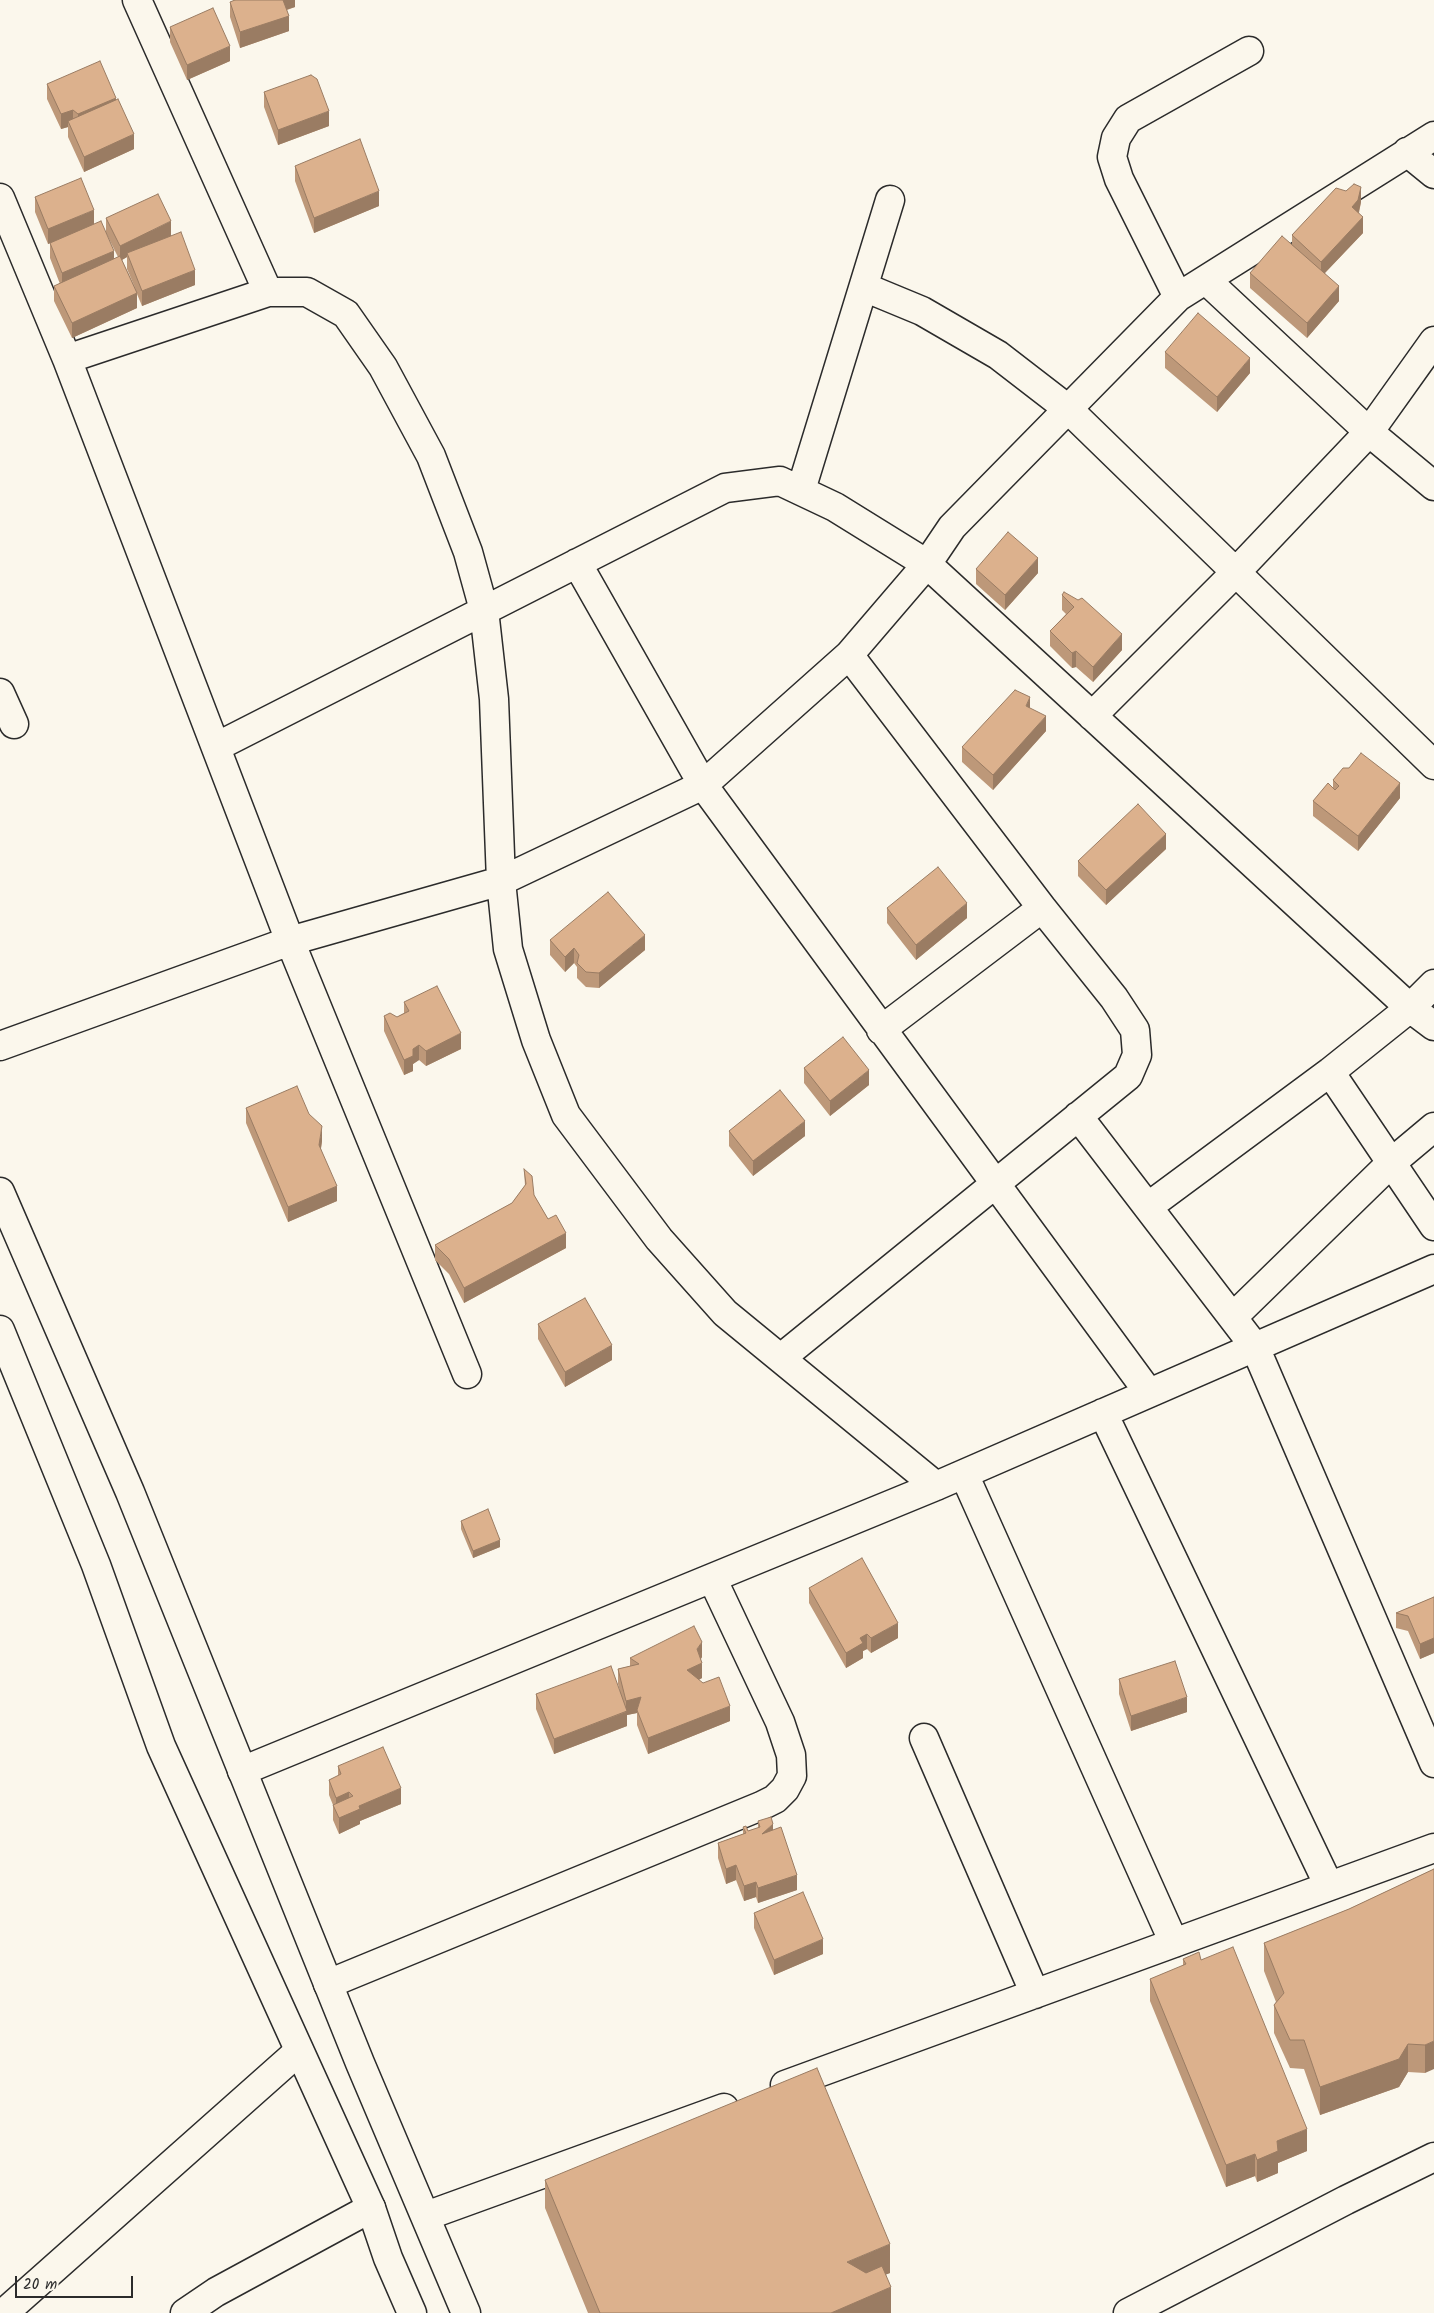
<!DOCTYPE html>
<html>
<head>
<meta charset="utf-8">
<style>
  body { margin:0 }
  #map { position:relative; width:1434px; height:2313px; overflow:hidden; background:#fbf7ec; font-family:Kalam,sans-serif }
  canvas { display:block }
  .scale { position:absolute; left:15px; top:2276px; width:118px; height:22px; box-sizing:border-box; border:2px solid #2b2b2b; border-top:0; padding-left:6px; font-size:15px; line-height:18px; white-space:nowrap; color:#2b2b2b; -webkit-text-stroke:4px #fbf7ec; paint-order:stroke }
</style>
</head>
<body>
<div id="map">
<canvas width="1434" height="2313"></canvas>
<div class="scale">20 m</div>
</div>
<script>
const g = document.querySelector('canvas').getContext('2d');
g.lineJoin = 'round';
const poly = rows => new Path2D(rows.map(r => 'M' + r).join(''));
function stroke(path, color, width, dash) { g.strokeStyle = color; g.lineWidth = width; g.lineCap = dash ? 'butt' : 'round'; g.setLineDash(dash || []); g.stroke(path); }
function paint(path, color) { g.fillStyle = color; g.fill(path, 'evenodd'); }
const street = poly([
  [137,0,268,292],
  [1407,152,1434,174],
  [0,198,67,359,290,941,467,1374],
  [1206,280,1369,432,1434,486],
  [864,287,922,311,998,355,1068,409,1434,765],
  [1178,297,1119,179,1112,157,1116,138,1128,119,1249,51],
  [67,359,268,292,307,292,346,314,383,367,431,456,468,552,484,610,494,699,501,881,508,949,536,1040,566,1115,659,1239,725,1313,936,1486],
  [801,490,890,200],
  [577,563,703,785,1149,1393],
  [0,693,14,724],
  [1092,716,1236,572,1369,432,1434,341],
  [216,747,725,488,780,481,835,507,927,564,1410,1008,1434,1026],
  [881,1030,1042,908],
  [0,1046,290,941,501,881,703,785,849,655,927,564,952,527,1178,297,1434,136],
  [1330,1072,1434,1226],
  [1078,1116,1255,1347,1434,1763],
  [1149,1206,1330,1072,1410,1008,1434,984],
  [1233,1317,1391,1163,1434,1127],
  [781,1358,1128,1076,1137,1055,1135,1030,1114,998,1042,908,849,655],
  [1103,1413,1329,1886],
  [964,1474,1174,1943],
  [924,1738,1035,1994],
  [242,1771,936,1486,1434,1269],
  [328,1984,761,1806,775,1799,785,1789,792,1776,791,1755,780,1722,712,1578],
  [785,2085,1434,1848],
  [426,2216,724,2108],
  [4,2313,299,2051],
  [185,2313,216,2292,371,2208],
  [1128,2313,1346,2200,1434,2157]
]);
const primary = poly([
  [0,1192,130,1492,360,2063,466,2313],
  [0,1330,96,1565,161,1746,371,2208,388,2258,412,2313]
]);
stroke(street, '#2b2b2b', 31);
stroke(primary, '#2b2b2b', 31);
stroke(street, '#fbf7ec', 28);
stroke(primary, '#fbf7ec', 28);
paint(poly([
  [295,0,295,7,287,10,289,31,240,48,230,17,230,2],
  [170,27,230,61,187,80,170,42],
  [47,84,116,100,134,149,84,172,68,137,68,127,61,129,47,99],
  [264,92,329,126,278,145,264,107],
  [295,166,379,206,314,233,295,181],
  [35,197,94,224,114,259,118,257,106,233,106,218,171,236,195,285,142,306,137,294,137,308,72,338,54,301,54,286,60,284,50,258,50,243,48,244,35,212],
  [127,257,127,269,136,290,122,260],
  [1361,202,1359,213,1363,233,1325,273,1339,301,1307,338,1250,288,1250,273,1292,244,1292,235],
  [1165,352,1250,373,1217,412,1165,368],
  [976,569,1038,573,1005,610,976,584],
  [1062,595,1122,650,1093,682,1076,667,1072,668,1050,646,1050,631,1066,614,1062,610],
  [1030,708,1046,731,993,790,962,762,962,747],
  [1333,780,1400,798,1358,851,1313,816,1313,801,1333,788],
  [1166,849,1106,905,1078,876,1078,861],
  [887,908,967,918,916,960,887,923],
  [550,940,645,950,599,988,586,987,577,978,577,967,574,963,565,972,550,955],
  [404,1002,461,1049,426,1066,419,1060,413,1064,413,1071,404,1075,384,1031,384,1016,397,1017,404,1013],
  [804,1068,869,1085,830,1116,804,1083],
  [246,1108,309,1114,322,1141,321,1149,337,1201,288,1222,246,1123],
  [729,1131,805,1136,753,1176,729,1146],
  [524,1169,534,1195,548,1219,566,1248,464,1303,449,1274,435,1260,435,1245,512,1203,525,1186],
  [538,1324,612,1360,565,1387,538,1339],
  [461,1521,500,1547,473,1558,461,1529],
  [809,1588,898,1638,871,1653,867,1649,863,1651,863,1658,846,1668,809,1603],
  [1434,1597,1434,1653,1420,1659,1408,1631,1396,1628,1396,1613],
  [702,1657,701,1659,702,1678,699,1680,730,1721,648,1754,637,1725,637,1713,627,1715,627,1726,554,1754,536,1709,536,1694,620,1691,618,1684,618,1669,630,1666,630,1658],
  [1119,1679,1187,1712,1131,1731,1119,1694],
  [338,1766,401,1804,360,1821,360,1824,339,1834,333,1820,333,1805,329,1795,329,1780,338,1776],
  [758,1821,773,1830,797,1890,758,1903,756,1897,744,1901,736,1880,726,1884,718,1858,718,1843,743,1834,743,1827,748,1831,758,1828],
  [1434,1869,1425,2073,1408,2072,1399,2087,1320,2115,1304,2069,1290,2068,1274,2033,1274,2005,1276,2002,1264,1971,1264,1943,1349,1909],
  [754,1913,823,1954,774,1975,754,1928],
  [1183,1959,1201,1960,1307,2151,1278,2163,1278,2173,1257,2182,1255,2176,1226,2187,1150,2001,1150,1979,1183,1966],
  [545,2180,890,2273,886,2274,891,2313,588,2313,545,2208]
]), '#bd9879');
paint(poly([
  [282,0,295,0,295,7,282,11],
  [289,16,289,31,240,48,240,32],
  [230,46,230,61,187,80,187,65],
  [116,98,116,113,78,129,78,114],
  [73,110,73,125,68,121,68,127,61,129,61,114],
  [329,111,329,126,278,145,278,130],
  [134,134,134,149,84,172,84,157],
  [1361,187,1361,202,1358,215,1352,207],
  [379,191,379,206,314,233,314,218],
  [94,210,94,225,48,244,48,229],
  [1363,217,1363,233,1321,277,1321,262],
  [171,221,171,236,127,253,127,257,120,261,120,246],
  [114,251,114,266,62,288,62,273],
  [195,270,195,285,142,306,142,291],
  [1339,286,1339,301,1307,338,1307,323],
  [137,293,137,308,72,338,72,323],
  [1250,358,1250,373,1217,412,1217,397],
  [1038,558,1038,573,1005,610,1005,595],
  [1122,634,1122,650,1093,682,1093,667],
  [1076,651,1076,667,1072,668,1072,653],
  [1030,697,1030,712,1026,706],
  [1046,716,1046,731,993,790,993,775],
  [1400,783,1400,798,1358,851,1358,836],
  [1166,834,1166,849,1106,905,1106,890],
  [967,903,967,918,916,960,916,945],
  [645,935,645,950,599,988,599,973],
  [574,948,574,963,565,972,565,957],
  [461,1033,461,1049,426,1066,426,1051],
  [419,1045,419,1060,413,1064,413,1071,404,1075,404,1060,413,1049],
  [869,1070,869,1085,830,1116,830,1101],
  [805,1121,805,1136,753,1176,753,1161],
  [322,1126,322,1141,319,1160,319,1145],
  [337,1186,337,1201,288,1222,288,1207],
  [566,1233,566,1248,464,1303,464,1288],
  [612,1345,612,1360,565,1387,565,1372],
  [500,1540,500,1547,473,1558,473,1551],
  [898,1623,898,1638,871,1653,871,1638],
  [867,1634,867,1649,863,1651,863,1658,846,1668,846,1653,860,1638],
  [1434,1638,1434,1653,1420,1659,1420,1644],
  [702,1642,702,1657,697,1664,697,1649],
  [702,1663,702,1678,687,1685,687,1670],
  [641,1697,637,1710,637,1713,627,1715,627,1726,554,1754,554,1739,626,1712,626,1701],
  [1187,1697,1187,1712,1131,1731,1131,1716],
  [730,1706,730,1721,648,1754,648,1738],
  [401,1788,401,1804,360,1821,360,1824,339,1834,339,1818,359,1806],
  [349,1792,349,1807,336,1813,336,1798],
  [773,1824,773,1839,762,1834],
  [736,1865,736,1880,726,1884,726,1869],
  [797,1875,797,1890,758,1903,758,1888],
  [756,1882,756,1897,744,1901,744,1886],
  [823,1939,823,1954,774,1975,774,1960],
  [1434,2041,1434,2069,1425,2073,1425,2045],
  [1408,2044,1408,2072,1399,2087,1320,2115,1320,2087],
  [1307,2129,1307,2151,1278,2163,1278,2173,1257,2182,1257,2160,1277,2141],
  [1255,2154,1255,2176,1226,2187,1226,2165],
  [890,2244,890,2273,847,2290,847,2262],
  [891,2287,891,2313,831,2313]
]), '#9a7c63');
const building = poly([
  [235,0,283,0,289,16,240,32,230,2,235,0],
  [213,8,230,46,187,65,170,27,213,8],
  [100,61,116,98,78,114,73,110,61,114,47,84,100,61],
  [311,75,317,79,329,111,278,130,264,92,311,75],
  [118,99,134,134,84,157,68,121,118,99],
  [360,139,379,191,314,218,295,166,360,139],
  [81,178,94,210,48,229,35,197,81,178],
  [1354,184,1361,187,1358,200,1352,207,1363,217,1321,262,1292,235,1336,188,1346,191,1354,184],
  [158,194,171,221,120,246,106,218,158,194],
  [101,221,114,251,62,273,50,243,101,221],
  [181,232,195,270,142,291,127,253,181,232],
  [1282,236,1339,286,1307,323,1250,273,1282,236],
  [120,256,137,293,72,323,54,286,120,256],
  [1198,313,1250,358,1217,397,1165,352,1198,313],
  [1008,532,1038,558,1005,595,976,569,1008,532],
  [1064,592,1078,600,1082,598,1122,634,1093,667,1076,651,1072,653,1050,631,1074,607,1062,595,1064,592],
  [1015,690,1030,697,1026,706,1046,716,993,775,962,747,1015,690],
  [1361,753,1400,783,1358,836,1313,801,1328,783,1335,790,1339,786,1333,780,1343,768,1349,768,1361,753],
  [1138,804,1166,834,1106,890,1078,861,1138,804],
  [938,867,967,903,916,945,887,908,938,867],
  [608,892,645,935,599,973,586,972,577,963,579,955,574,948,565,957,550,940,608,892],
  [437,986,461,1033,426,1051,419,1045,413,1049,413,1056,404,1060,384,1016,390,1013,397,1017,409,1011,404,1002,437,986],
  [843,1037,869,1070,830,1101,804,1068,843,1037],
  [297,1086,309,1114,322,1126,319,1145,337,1186,288,1207,246,1108,297,1086],
  [780,1090,805,1121,753,1161,729,1131,780,1090],
  [524,1169,532,1176,534,1195,548,1219,556,1215,566,1233,464,1288,449,1259,435,1245,512,1203,526,1184,524,1169],
  [585,1298,612,1345,565,1372,538,1324,585,1298],
  [488,1509,500,1540,473,1551,461,1521,488,1509],
  [862,1558,898,1623,871,1638,867,1634,860,1638,863,1643,846,1653,809,1588,862,1558],
  [1434,1597,1434,1638,1420,1644,1408,1616,1396,1613,1434,1597],
  [694,1626,702,1642,697,1649,702,1663,687,1670,703,1683,719,1677,730,1706,648,1738,637,1710,641,1697,626,1701,618,1669,639,1664,630,1658,694,1626],
  [1175,1661,1187,1697,1131,1716,1119,1679,1175,1661],
  [611,1666,627,1711,554,1739,536,1694,611,1666],
  [383,1747,401,1788,359,1806,360,1809,339,1818,333,1805,353,1796,349,1792,336,1798,329,1780,341,1774,338,1766,383,1747],
  [771,1817,773,1824,762,1834,781,1827,797,1875,758,1888,756,1882,744,1886,736,1865,726,1869,718,1843,746,1833,743,1827,746,1826,748,1831,760,1827,758,1821,771,1817],
  [1434,1869,1434,2041,1425,2045,1408,2044,1399,2059,1320,2087,1304,2040,1290,2040,1274,2005,1284,1993,1264,1943,1349,1909,1434,1869],
  [803,1892,823,1939,774,1960,754,1913,803,1892],
  [1233,1947,1307,2129,1277,2141,1278,2151,1257,2160,1255,2154,1226,2165,1150,1979,1186,1964,1183,1959,1199,1952,1201,1960,1233,1947],
  [817,2068,890,2244,847,2262,866,2273,882,2266,891,2287,831,2313,600,2313,545,2180,817,2068]
]);
paint(building, '#dcb18d');
stroke(building, '#9a7c63', 1);
</script>
</body>
</html>
